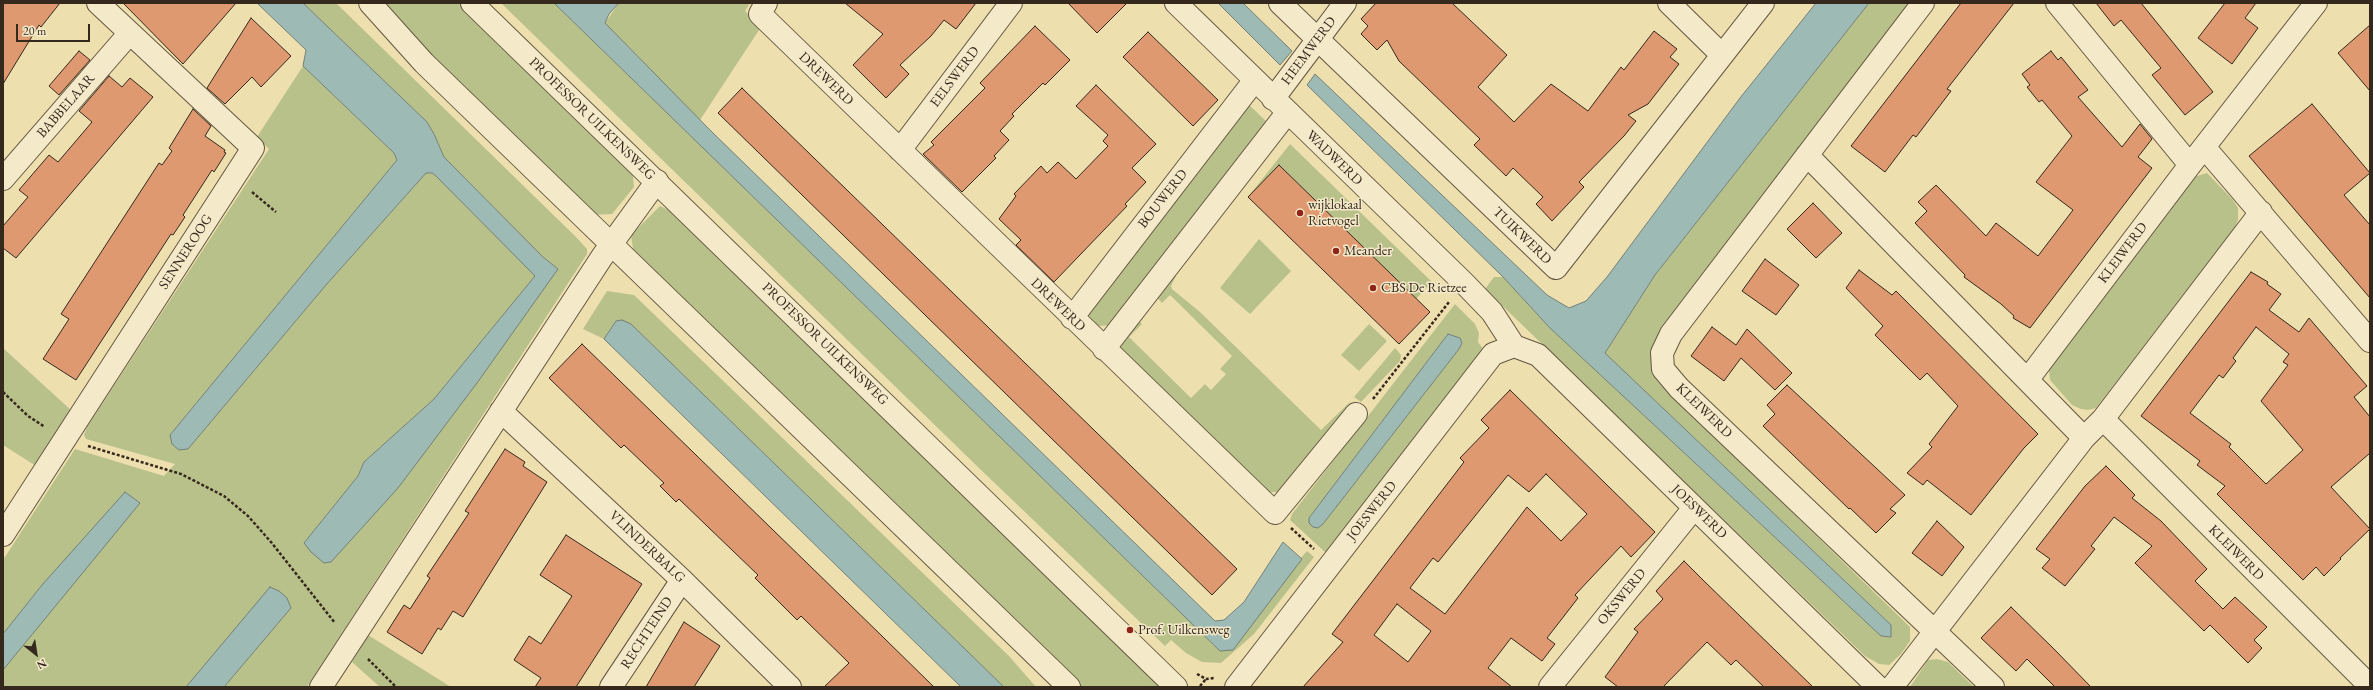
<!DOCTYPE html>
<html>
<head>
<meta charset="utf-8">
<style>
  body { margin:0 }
  #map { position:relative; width:2373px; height:690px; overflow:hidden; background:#eedfae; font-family:"EB Garamond",serif }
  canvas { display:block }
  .frame { position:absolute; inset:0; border:4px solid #35281d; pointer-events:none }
  .north { position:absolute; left:16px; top:634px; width:40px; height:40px; -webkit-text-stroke:3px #f4eaca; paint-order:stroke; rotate:150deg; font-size:11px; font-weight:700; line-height:16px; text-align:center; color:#35281d }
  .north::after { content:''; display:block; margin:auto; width:14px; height:18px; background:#35281d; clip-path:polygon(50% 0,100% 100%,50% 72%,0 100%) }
  .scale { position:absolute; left:16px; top:24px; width:74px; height:18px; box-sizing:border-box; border:2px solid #35281d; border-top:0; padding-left:5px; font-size:12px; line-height:14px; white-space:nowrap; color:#35281d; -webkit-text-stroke:3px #f4eaca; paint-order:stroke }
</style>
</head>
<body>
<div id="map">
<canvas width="2373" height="690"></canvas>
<div class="frame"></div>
<div class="north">N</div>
<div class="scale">20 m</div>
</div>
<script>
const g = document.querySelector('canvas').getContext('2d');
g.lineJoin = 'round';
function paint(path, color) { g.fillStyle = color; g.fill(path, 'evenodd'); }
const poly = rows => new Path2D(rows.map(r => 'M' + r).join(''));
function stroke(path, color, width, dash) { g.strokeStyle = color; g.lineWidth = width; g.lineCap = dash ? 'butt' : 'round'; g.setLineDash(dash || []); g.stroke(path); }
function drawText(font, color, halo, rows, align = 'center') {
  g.font = font + ' "EB Garamond",serif'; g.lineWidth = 3; g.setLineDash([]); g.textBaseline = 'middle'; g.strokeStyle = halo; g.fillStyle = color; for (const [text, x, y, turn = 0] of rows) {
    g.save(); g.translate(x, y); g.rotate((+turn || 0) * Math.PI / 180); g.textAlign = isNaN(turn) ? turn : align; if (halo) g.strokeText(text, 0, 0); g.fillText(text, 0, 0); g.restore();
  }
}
paint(poly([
  [303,3,336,3,577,238,587,249,587,254,307,687,224,687,291,608,211,659,186,687,3,687,3,670,66,592,42,585,3,634,3,560,75,449,164,476,175,464,86,439,84,435,87,427,269,149,257,137,303,66,394,153,397,160,170,435,172,444,179,449,188,449,326,285,426,173,432,173,436,176,535,276,434,399,364,462,358,476,304,543,558,269,543,257,444,157,434,134,427,122],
  [381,3,461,3,632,168,634,187,612,214,593,215,441,69],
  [501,3,554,3,1220,651,1307,551,1314,557,1254,634,1221,663,1202,662,1186,653,1171,640,1165,646,980,469],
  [619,3,750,3,745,11,761,27,700,120,605,23],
  [1869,3,1910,3,1661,328,1652,348,1657,381,1910,627,1910,641,1901,654,1889,665,1879,664,1865,656,1485,289,1494,277,1503,277,1550,328,1881,636,1891,637,1891,625,1605,353,1655,275],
  [1246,102,1267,122,1111,325,1099,326,1092,322,1089,315,1089,308],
  [1290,144,1432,282,1416,299,1279,165,1248,197],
  [2207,173,2233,200,2238,208,2238,220,2235,227,2096,408,2088,410,2081,409,2072,405,2050,380,2049,370,2194,177],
  [660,206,679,215,1166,687,1077,687,634,255,631,235],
  [1259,239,1291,271,1250,314,1220,288],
  [1171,273,1176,276,1171,286,1172,289,1200,312,1321,430,1351,401,1286,486,1278,492,1266,492,1125,355,1121,348,1122,338,1136,318,1142,324,1129,337,1191,398,1205,384,1211,390,1226,374,1220,369,1232,356,1170,295,1162,303,1154,294],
  [607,291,634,295,1009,656,1036,687,1004,687,631,324,616,321,604,339,583,329],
  [1455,304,1475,324,1479,333,1478,342,1484,350,1326,553,1290,520,1292,514],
  [1448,334,1460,338,1462,343,1459,349,1323,524,1318,527,1309,518],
  [1369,324,1387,341,1359,371,1341,355],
  [3,348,72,411,36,466,3,445],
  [1395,348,1401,355,1400,361,1361,402,1354,397],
  [368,635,451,687,380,687,352,662],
  [1937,659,1948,662,1974,687,1910,687,1928,660]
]), '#b9c18a');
const water = poly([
  [257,3,303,3,427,122,434,134,444,157,543,257,558,269,477,383,398,488,331,562,324,563,311,552,304,543,358,476,364,462,434,399,535,276,436,176,432,173,426,173,326,285,188,449,179,450,172,444,170,435,397,160,394,153,303,66,306,50,257,3],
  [554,3,619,3,609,14,605,23,712,132,1215,621,1224,620,1244,602,1283,542,1302,559,1233,650,1220,651,554,3],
  [1218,3,1243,3,1292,51,1280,65,1218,3],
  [1816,3,1869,3,1655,275,1605,353,1891,625,1891,637,1881,636,1550,328,1503,277,1307,85,1315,74,1547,295,1569,308,1586,301,1607,277,1740,98,1816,3],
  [622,320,631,324,1004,687,961,687,604,339,616,321,622,320],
  [1448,334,1460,338,1462,343,1459,349,1323,524,1318,528,1313,527,1309,523,1309,518,1448,334],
  [125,492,140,503,3,670,3,634,42,585,125,492],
  [270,587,279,591,287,598,291,608,224,687,186,687,270,587]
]);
paint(water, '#9dbab5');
stroke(water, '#738078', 1);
const building = poly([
  [3,3,60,3,41,27,39,25,3,84,3,3],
  [123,3,236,3,183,64,123,3],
  [845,3,976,3,956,29,944,20,931,36,900,65,909,74,886,98,853,65,883,34,845,3],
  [1068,3,1127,3,1097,33,1068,3],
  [1376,3,1452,3,1507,55,1478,87,1514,122,1551,84,1588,111,1621,67,1624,70,1654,31,1677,49,1670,57,1679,64,1648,104,1628,115,1636,121,1624,136,1579,182,1584,187,1552,221,1536,204,1543,197,1513,168,1506,176,1474,145,1480,139,1399,61,1387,40,1377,50,1361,34,1368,26,1361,19,1376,3],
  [1961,3,2014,3,1947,89,1951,91,1916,137,1913,135,1885,172,1851,146,1961,3],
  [2096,3,2141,3,2213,92,2185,115,2152,75,2161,68,2121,20,2114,26,2096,3],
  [2225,3,2256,3,2245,18,2258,28,2232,64,2198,38,2225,3],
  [251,18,291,56,261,87,252,77,225,104,207,88,251,18],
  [2370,25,2370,91,2338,53,2370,25],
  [1035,26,1070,60,1045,85,1043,83,1012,114,1014,116,1000,131,1009,140,994,156,996,158,962,192,923,154,934,145,931,142,985,88,980,83,1035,26],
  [1148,32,1218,100,1193,126,1123,57,1148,32],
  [79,51,90,60,59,95,49,86,79,51],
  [2051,51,2058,60,2061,57,2088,90,2078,97,2122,147,2140,124,2152,139,2138,157,2152,168,2030,328,2013,318,2014,316,2001,304,1964,277,1965,275,1915,223,1927,211,1918,202,1936,185,1986,236,1996,223,2038,256,2073,210,2036,182,2072,136,2042,100,2039,102,2027,87,2030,85,2022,74,2051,51],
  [109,76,122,87,130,78,153,97,16,258,3,248,3,226,28,197,19,190,49,155,58,162,92,122,79,111,109,76],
  [1096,85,1156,144,1132,168,1146,182,1125,204,1127,206,1054,282,1016,245,1021,240,999,219,1016,196,1014,194,1041,166,1047,173,1058,162,1076,179,1108,146,1103,141,1108,135,1076,106,1096,85],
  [742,88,1237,569,1212,595,718,113,742,88],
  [2312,104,2370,173,2344,195,2370,225,2370,298,2249,156,2312,104],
  [193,109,211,126,205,136,225,150,224,152,226,153,214,172,212,170,183,215,185,217,173,235,171,234,76,380,43,359,69,319,61,314,159,163,162,165,172,151,169,148,193,109],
  [1279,165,1430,312,1399,344,1248,197,1279,165],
  [1813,203,1842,233,1816,258,1787,229,1813,203],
  [1765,259,1799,285,1776,315,1742,291,1765,259],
  [1859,270,1892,295,1896,291,2038,434,2024,448,1971,515,1927,480,1923,485,1907,473,1932,447,1929,444,1958,406,1927,373,1920,380,1875,335,1883,326,1846,288,1859,270],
  [2251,272,2268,282,2267,284,2281,294,2269,310,2299,332,2309,318,2367,386,2354,397,2370,417,2370,453,2331,487,2370,529,2340,558,2341,559,2324,576,2316,567,2303,580,2217,494,2225,486,2197,465,2200,461,2141,416,2251,272],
  [2256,327,2289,354,2283,362,2288,365,2261,401,2303,450,2266,484,2229,447,2231,444,2190,413,2219,375,2223,378,2236,361,2233,358,2256,327],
  [1712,327,1736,345,1747,329,1792,373,1775,390,1741,358,1724,381,1691,356,1712,327],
  [582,344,884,638,934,687,824,687,849,663,801,616,797,620,755,578,758,575,707,526,679,499,676,502,660,486,664,483,624,445,621,448,549,378,582,344],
  [1787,385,1905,495,1890,509,1896,513,1876,533,1850,508,1849,509,1763,426,1775,414,1767,405,1787,385],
  [1510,390,1655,532,1631,557,1621,546,1575,595,1578,598,1547,638,1555,644,1542,661,1511,638,1488,668,1512,687,1303,687,1343,642,1332,634,1464,462,1460,458,1489,428,1481,420,1510,390],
  [1546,474,1587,514,1561,541,1527,507,1445,614,1410,588,1433,558,1438,562,1508,475,1529,492,1546,474],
  [1397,604,1431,631,1408,662,1374,635,1397,604],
  [505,449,525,462,523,466,547,482,463,617,453,611,441,630,438,628,422,654,387,632,404,605,410,609,430,578,427,576,469,513,465,511,505,449],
  [2106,466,2135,495,2132,498,2161,521,2207,569,2195,581,2223,609,2235,597,2267,627,2254,640,2262,648,2248,663,2210,625,2204,631,2135,563,2152,546,2114,517,2091,546,2095,549,2065,586,2042,568,2050,559,2036,549,2085,486,2106,466],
  [1937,521,1964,547,1942,576,1912,553,1937,521],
  [566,535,642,584,576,687,535,687,541,678,514,660,529,636,541,644,572,596,540,575,566,535],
  [1684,561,1704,581,1813,687,1764,687,1736,660,1731,665,1707,642,1663,687,1618,687,1605,677,1638,632,1634,629,1663,599,1656,591,1684,561],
  [2011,607,2054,649,2091,687,2055,687,2027,659,2016,671,1981,638,2011,607],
  [684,622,720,646,694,687,646,687,684,622]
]);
paint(building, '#de9971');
stroke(building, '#35281d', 1);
const minor = poly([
  [766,3,760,14,1275,513,1356,414],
  [1176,3,1464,283,1492,312,1514,346],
  [1280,3,1556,268,1763,3],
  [1669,3,1722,55],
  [1923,3,1671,334,1662,353,1663,369,1679,388,1993,687],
  [2057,3,2190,165],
  [1273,99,1345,3],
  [2205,148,2370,341],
  [900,150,1011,3],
  [1807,155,2084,438],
  [3,179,129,34],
  [1072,318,1254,81],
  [1104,349,1287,113],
  [2028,379,2190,165,2316,3],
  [501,411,682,580,790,687],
  [2103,419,2370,686],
  [3,535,253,148,98,3],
  [321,687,602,257,657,181],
  [611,687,682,580],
  [1236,687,1493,354,1514,346,1538,355,1878,687],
  [1550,687,1694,508],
  [1892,687,2084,438,2103,419,2261,212]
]);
const tertiary = poly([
  [370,3,424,63,1069,687],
  [472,3,1176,687]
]);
stroke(minor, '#635641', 24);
stroke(tertiary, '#635641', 24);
stroke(poly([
  [252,192,276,212],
  [3,392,28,416,45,427],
  [1373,399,1449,302],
  [88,446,181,474,224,496,248,516,271,542,335,623],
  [1291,528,1314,549],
  [368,659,396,687],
  [1197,674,1206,679,1214,678],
  [1200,686,1206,679]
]), '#35281d', 2.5, [3, 2]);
stroke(minor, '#f4eaca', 22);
stroke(tertiary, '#f4eaca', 22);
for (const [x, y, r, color] of [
  [1300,213,4,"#8f2418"],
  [1336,251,4,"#8f2418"],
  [1373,288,4,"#8f2418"],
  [1130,630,4,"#8f2418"]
]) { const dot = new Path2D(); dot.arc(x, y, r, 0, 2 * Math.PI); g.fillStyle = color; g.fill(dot); stroke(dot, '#f4eaca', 1.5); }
drawText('14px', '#35281d', '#f4eaca', [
  ["HEEMWERD",1309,51,-53],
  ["EELSWERD",955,77,-53],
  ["DREWERD",826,79,44],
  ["BABBELAAR",66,106,-49],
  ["PROFESSOR UILKENSWEG",592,119,44],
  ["WADWERD",1334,158,44],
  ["BOUWERD",1163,199,-52],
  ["TUIKWERD",1522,236,44],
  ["SENNEROOG",186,252,-57],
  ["KLEIWERD",2123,253,-53],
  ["DREWERD",1058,305,44],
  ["PROFESSOR UILKENSWEG",825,344,44],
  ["KLEIWERD",1704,411,44],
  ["JOESWERD",1372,511,-52],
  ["JOESWERD",1699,512,44],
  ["VLINDERBALG",647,547,43],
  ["KLEIWERD",2236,553,45],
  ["OKSWERD",1622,597,-51],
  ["RECHTEIND",647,633,-57]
]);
drawText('14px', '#35281d', '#f4eaca', [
  ["wijklokaal",1308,205],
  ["Rietvogel",1308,221],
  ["Meander",1344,251],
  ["CBS De Rietzee",1381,288],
  ["Prof. Uilkensweg",1138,630]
], 'left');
</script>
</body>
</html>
